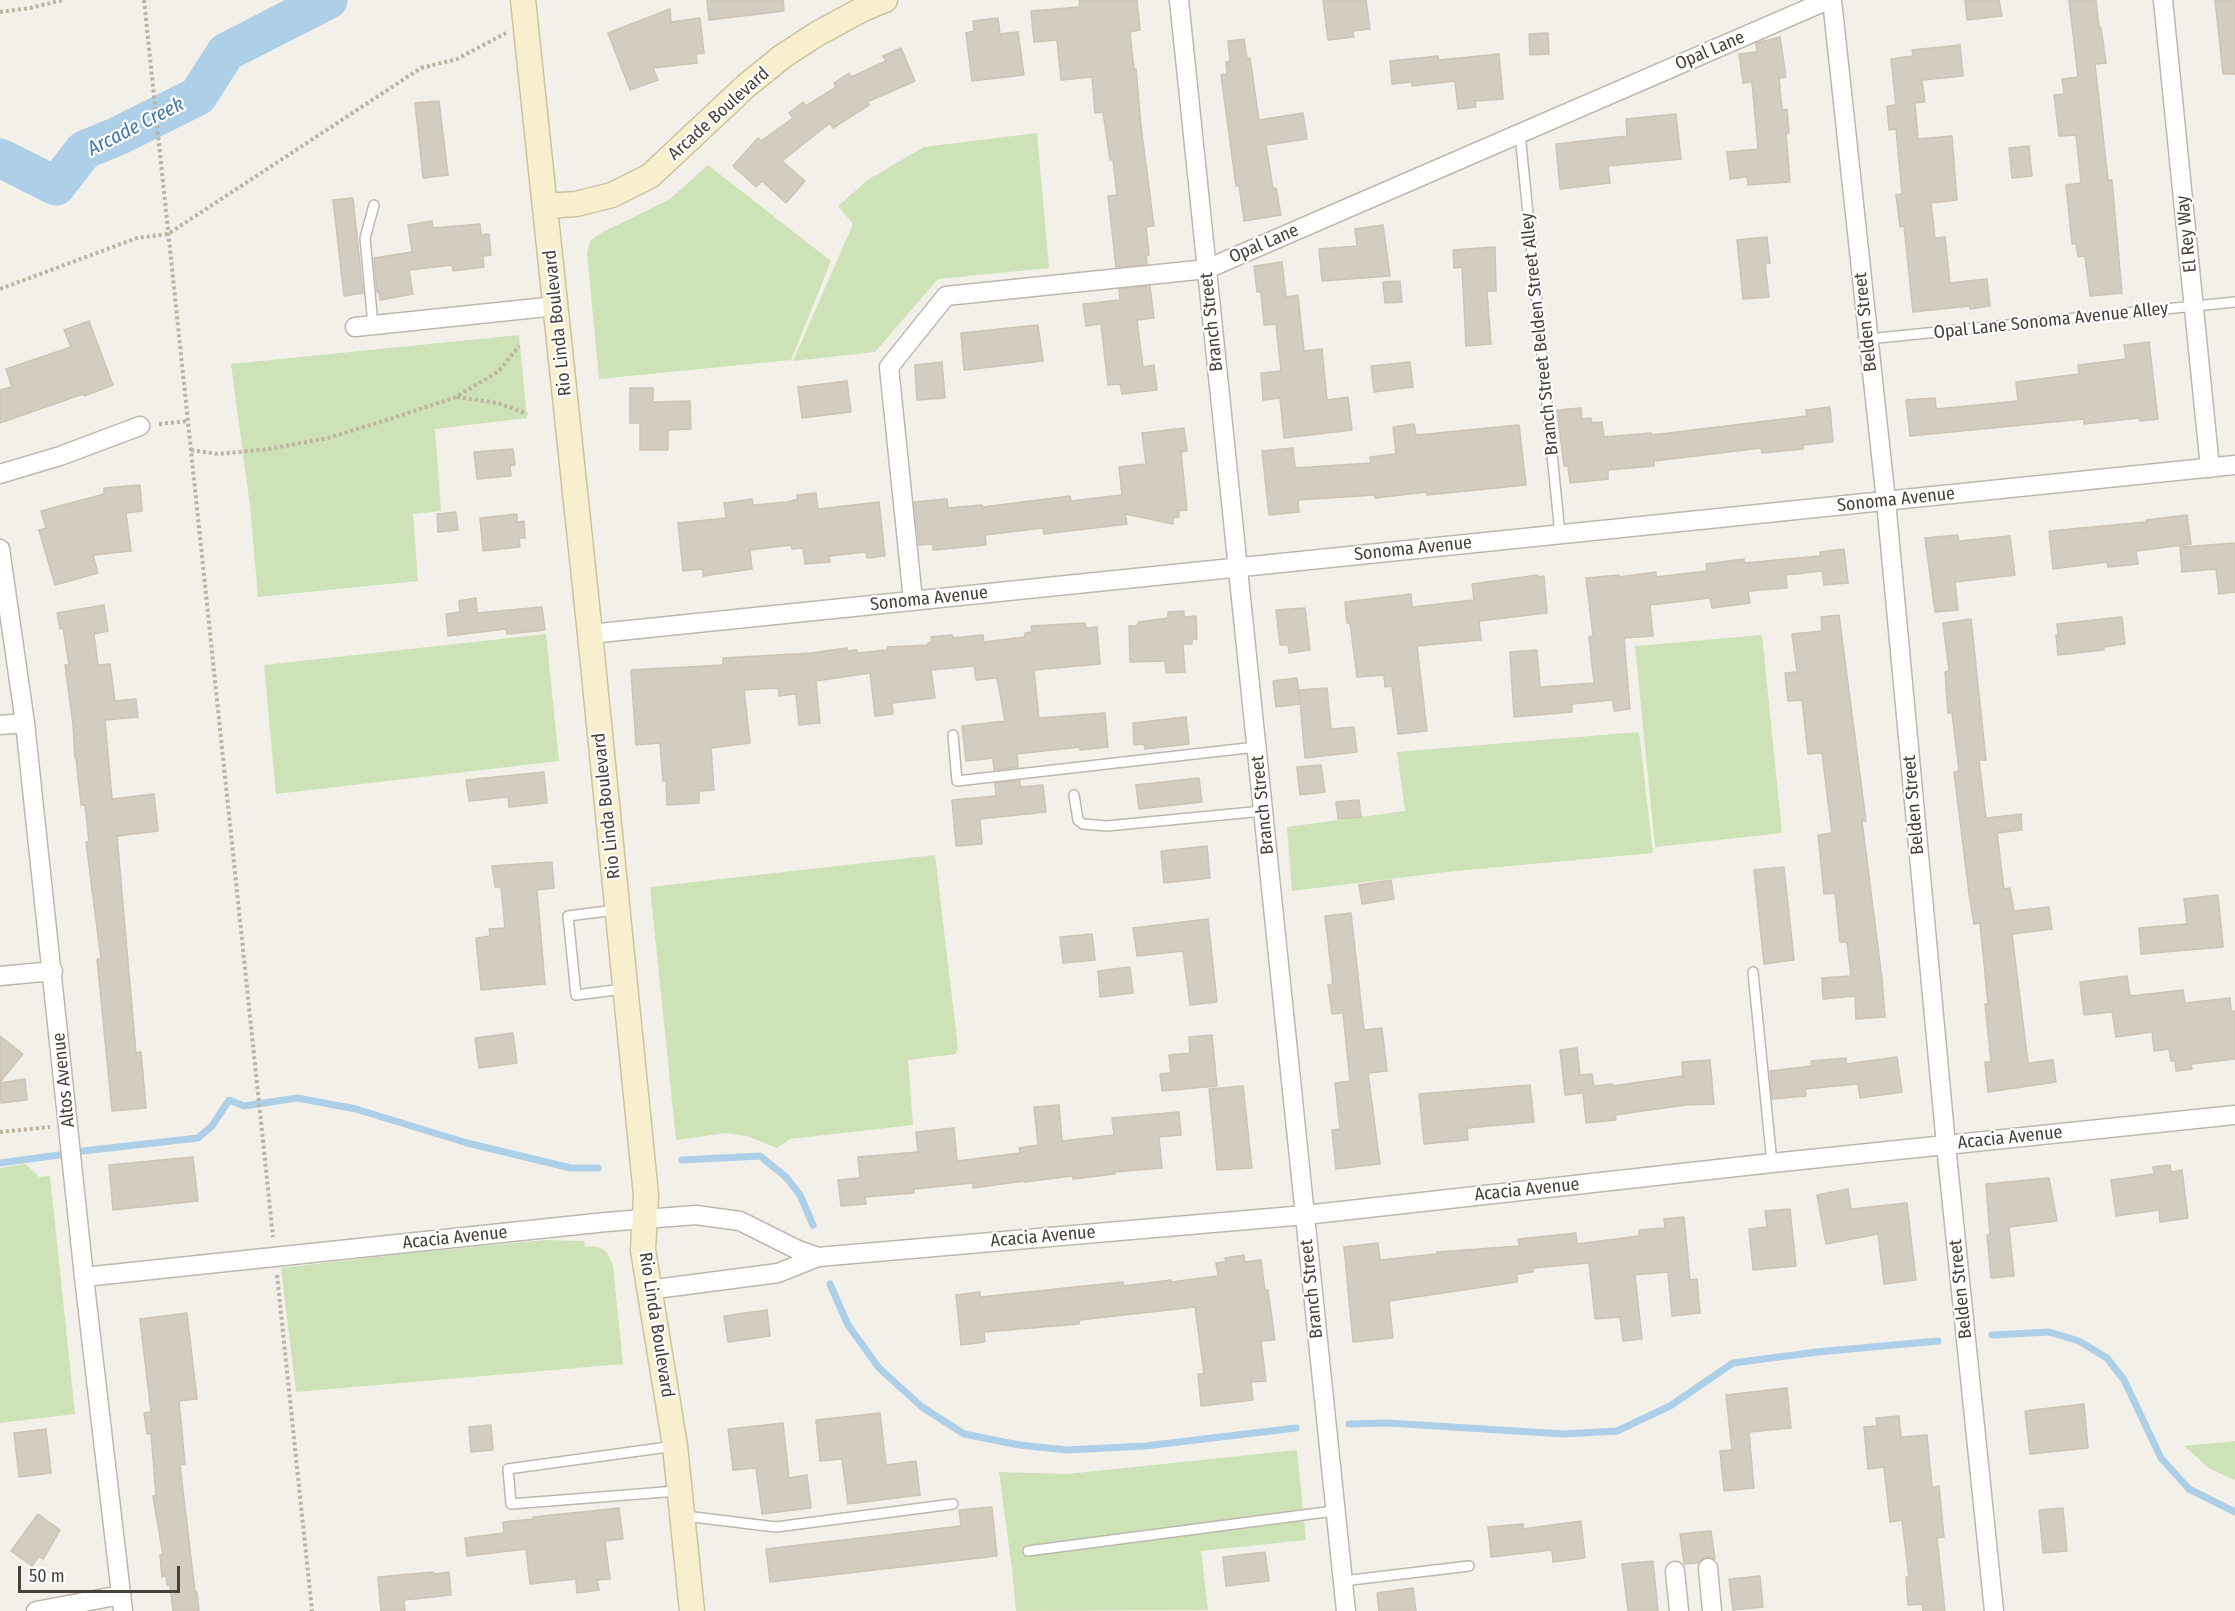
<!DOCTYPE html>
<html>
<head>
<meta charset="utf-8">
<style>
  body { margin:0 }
  #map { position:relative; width:2235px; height:1611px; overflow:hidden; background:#f3f0ea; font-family:"Fira Sans Condensed",sans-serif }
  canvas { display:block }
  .scale { position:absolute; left:18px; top:1566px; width:162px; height:27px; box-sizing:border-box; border:3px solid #464139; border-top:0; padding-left:8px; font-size:18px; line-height:21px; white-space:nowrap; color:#464139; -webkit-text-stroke:4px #fff; paint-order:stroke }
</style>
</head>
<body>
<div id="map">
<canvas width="2235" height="1611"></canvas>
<div class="scale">50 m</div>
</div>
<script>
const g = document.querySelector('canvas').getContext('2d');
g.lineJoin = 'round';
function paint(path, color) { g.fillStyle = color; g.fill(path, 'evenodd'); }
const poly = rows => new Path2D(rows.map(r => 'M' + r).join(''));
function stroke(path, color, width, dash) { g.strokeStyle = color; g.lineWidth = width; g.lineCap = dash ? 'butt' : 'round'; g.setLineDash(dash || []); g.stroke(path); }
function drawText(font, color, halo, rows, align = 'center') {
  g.font = font + ' "Fira Sans Condensed",sans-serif'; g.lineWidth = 4.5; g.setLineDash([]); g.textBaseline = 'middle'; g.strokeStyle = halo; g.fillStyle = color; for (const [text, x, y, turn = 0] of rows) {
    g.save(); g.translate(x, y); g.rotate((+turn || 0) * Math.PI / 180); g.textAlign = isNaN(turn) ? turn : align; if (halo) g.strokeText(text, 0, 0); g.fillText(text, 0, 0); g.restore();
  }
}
paint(poly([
  [1037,133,1049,268,938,279,875,352,793,361,853,224,838,206,869,179,924,147],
  [708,165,831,261,791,360,599,379,587,253,590,241,601,233,670,199],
  [519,335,527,418,435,429,441,511,413,514,418,581,258,597,250,506,231,364],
  [546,634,559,761,276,794,264,665],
  [1762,635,1782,833,1655,847,1635,646],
  [1639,732,1653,853,1455,871,1292,891,1287,827,1405,811,1397,752],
  [935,855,958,1048,956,1054,908,1060,913,1125,790,1139,777,1148,747,1136,726,1133,676,1140,650,887],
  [26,1164,39,1177,50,1176,75,1414,0,1423,0,1168],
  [546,1240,584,1241,585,1247,594,1246,603,1249,608,1254,613,1266,623,1364,296,1392,281,1268,421,1252],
  [2235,1441,2235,1480,2210,1469,2184,1446],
  [1297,1450,1306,1540,1201,1551,1208,1610,1016,1611,1012,1569,999,1472,1067,1474]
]), '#cee2b7');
stroke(poly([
  [83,1151,198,1138,212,1126,229,1100,244,1106,297,1098,356,1109,467,1143,571,1168,598,1168],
  [682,1160,760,1156,786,1177,800,1195,813,1225],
  [0,1163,59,1155],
  [830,1284,848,1325,879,1368,922,1407,964,1434,1019,1445,1067,1450,1145,1446,1296,1428],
  [1992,1335,2049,1332,2079,1341,2107,1358,2124,1380,2161,1458,2189,1489,2235,1512],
  [1349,1424,1388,1423,1564,1434,1617,1431,1670,1406,1733,1363,1817,1352,1938,1341]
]), '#adcfe8', 7);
stroke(poly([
  [0,158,56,186,84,150,118,136,198,96,226,52,328,0]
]), '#adcfe8', 39);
const building = poly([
  [707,0,783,0,784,11,709,20,707,0],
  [1079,0,1137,0,1140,30,1130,32,1134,70,1136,69,1141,126,1154,226,1146,227,1149,255,1146,256,1147,264,1116,267,1108,196,1117,195,1113,159,1110,160,1103,112,1095,113,1092,77,1061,80,1057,40,1034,42,1031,11,1080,7,1079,0],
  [1323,0,1366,0,1370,29,1353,31,1354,37,1328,40,1323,0],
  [1965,0,1999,0,2002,16,1967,20,1965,0],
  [2069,0,2096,0,2099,27,2101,28,2106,63,2095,64,2108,180,2112,180,2122,293,2090,296,2085,256,2078,257,2076,244,2072,244,2066,185,2081,183,2076,135,2059,136,2054,95,2064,94,2062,79,2078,77,2069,0],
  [2215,0,2235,0,2235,74,2223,74,2215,0],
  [670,9,671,22,700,18,704,53,696,54,697,63,653,68,658,80,630,90,608,33,670,9],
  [998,18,1000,34,1018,32,1024,75,972,81,966,33,974,31,973,21,998,18],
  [1548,33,1549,54,1530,55,1529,34,1548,33],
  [1780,37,1786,77,1779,78,1782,110,1787,109,1789,133,1786,133,1790,182,1748,185,1747,177,1730,179,1727,152,1758,149,1752,82,1743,83,1739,54,1757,52,1756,43,1780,37],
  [1244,39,1247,59,1250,58,1259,120,1303,113,1307,139,1266,145,1273,189,1276,188,1281,215,1244,221,1239,185,1236,186,1221,75,1227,74,1226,62,1230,61,1228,41,1244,39],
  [1960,45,1963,76,1922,80,1925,102,1915,103,1918,139,1952,136,1957,200,1931,203,1935,238,1945,237,1950,283,1987,279,1990,306,1970,309,1970,306,1913,312,1904,226,1900,227,1896,195,1902,194,1896,129,1889,130,1887,106,1896,105,1891,59,1913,56,1912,50,1960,45],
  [901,48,915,81,867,102,869,105,833,128,830,123,782,161,805,181,786,203,762,181,756,187,733,166,758,138,761,141,793,118,789,113,803,102,806,106,836,87,834,83,849,73,851,77,886,61,883,56,901,48],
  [1499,54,1503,99,1475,101,1476,107,1458,109,1455,81,1412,86,1412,82,1392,84,1390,61,1438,56,1439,60,1499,54],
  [439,101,448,175,423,178,415,103,439,101],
  [1676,114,1681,159,1608,166,1610,183,1560,189,1556,144,1627,136,1626,119,1676,114],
  [2029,146,2032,176,2012,178,2009,148,2029,146],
  [353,198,363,293,344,296,333,200,353,198],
  [432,221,433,228,480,224,481,235,489,234,491,255,483,256,484,267,453,271,452,265,409,270,413,294,380,300,379,292,377,292,374,258,412,252,408,225,432,221],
  [1383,225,1390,276,1322,281,1319,249,1357,246,1355,229,1383,225],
  [1767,237,1770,263,1765,264,1769,297,1743,299,1737,240,1767,237],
  [1495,247,1496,291,1487,291,1491,344,1466,346,1462,267,1454,268,1453,250,1495,247],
  [1282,262,1286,297,1298,295,1304,351,1322,349,1327,400,1348,397,1352,430,1284,438,1280,398,1263,400,1261,373,1281,371,1276,324,1264,325,1261,292,1257,292,1254,266,1282,262],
  [1400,281,1402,302,1385,303,1383,282,1400,281],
  [1150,286,1154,318,1137,320,1143,367,1154,365,1157,390,1122,394,1120,384,1108,385,1101,324,1086,326,1083,304,1120,300,1119,289,1150,286],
  [89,321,113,385,84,396,83,394,0,423,0,390,12,387,6,369,71,347,64,330,89,321],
  [1038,325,1043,361,964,370,961,333,1038,325],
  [2149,342,2158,419,2140,421,2139,418,2084,424,2084,419,1910,436,1906,400,1935,398,1936,409,2018,401,2016,382,2079,374,2078,365,2126,359,2124,345,2149,342],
  [942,362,945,398,917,400,915,365,942,362],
  [1410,362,1413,387,1374,392,1371,366,1410,362],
  [847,381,851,412,802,418,798,387,847,381],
  [630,388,653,388,653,402,690,401,691,429,668,430,668,450,640,450,640,423,630,423,630,388],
  [1830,407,1833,442,1803,445,1803,449,1762,453,1761,448,1654,461,1654,466,1608,470,1608,479,1570,483,1568,466,1564,466,1557,410,1581,408,1582,419,1591,418,1592,423,1602,422,1604,437,1651,433,1652,435,1807,416,1806,410,1830,407],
  [1414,424,1416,435,1519,425,1526,485,1427,495,1427,492,1375,498,1374,495,1298,500,1299,512,1269,515,1262,451,1293,448,1295,468,1371,463,1370,457,1396,454,1393,427,1414,424],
  [1184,428,1187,451,1181,452,1187,510,1179,511,1179,517,1173,518,1173,524,1125,514,1127,524,1044,534,1043,528,985,535,986,545,933,550,933,544,919,545,914,502,947,499,948,508,982,505,983,507,1070,496,1071,501,1122,495,1119,467,1146,464,1142,433,1184,428],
  [513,449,515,465,510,466,511,476,477,479,474,452,513,449],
  [140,485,142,511,126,513,131,551,93,555,98,573,55,585,39,530,46,528,41,511,104,494,104,488,140,485],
  [816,493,818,509,879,502,885,556,867,558,866,552,829,556,830,562,805,564,803,548,792,549,791,545,750,550,752,569,703,576,703,569,683,571,678,523,726,518,724,503,752,499,753,505,787,502,798,499,797,495,816,493],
  [456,512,458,530,438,532,437,514,456,512],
  [517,514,517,522,524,521,525,538,519,538,520,547,483,551,480,518,517,514],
  [2187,515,2191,544,2136,551,2138,564,2108,567,2107,562,2053,569,2049,531,2146,522,2146,520,2187,515],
  [1958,535,1959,541,2010,536,2015,575,1955,582,1958,610,1935,612,1925,538,1958,535],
  [2235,543,2235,592,2219,594,2216,569,2182,572,2180,547,2235,543],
  [1844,549,1848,583,1824,585,1822,571,1786,575,1787,588,1748,591,1750,603,1712,608,1710,598,1650,605,1653,636,1624,638,1630,709,1614,711,1613,700,1572,704,1572,712,1514,717,1510,652,1537,650,1540,687,1594,683,1589,637,1593,636,1586,578,1619,575,1619,577,1656,572,1656,577,1707,571,1706,564,1744,559,1744,563,1820,556,1820,552,1844,549],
  [1538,575,1538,577,1544,576,1547,613,1479,621,1481,640,1417,646,1427,731,1398,734,1392,686,1385,687,1384,675,1357,677,1350,623,1347,623,1345,602,1411,594,1412,607,1474,600,1472,584,1538,575],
  [476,598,477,613,542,607,545,630,507,634,506,629,448,636,446,614,460,612,459,601,476,598],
  [104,605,108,631,94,634,98,665,110,664,115,701,136,699,138,717,105,720,112,799,154,794,158,831,117,836,136,1053,141,1052,146,1108,112,1111,97,959,101,959,86,842,89,841,85,805,81,805,76,758,75,758,73,725,65,665,69,665,63,628,60,629,57,613,104,605],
  [1305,608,1310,650,1289,653,1288,645,1280,645,1276,610,1305,608],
  [1184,611,1184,617,1196,616,1197,639,1192,639,1192,644,1183,644,1185,672,1166,673,1165,661,1130,662,1129,626,1137,626,1139,622,1168,618,1168,612,1184,611],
  [1839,615,1866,821,1862,821,1882,979,1885,1017,1856,1019,1855,996,1823,999,1822,978,1851,976,1847,942,1840,942,1835,893,1824,894,1818,835,1832,833,1822,753,1808,754,1802,700,1788,701,1785,673,1797,672,1792,634,1822,631,1821,617,1839,615],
  [2122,617,2125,644,2103,647,2104,650,2058,655,2056,635,2058,635,2057,624,2122,617],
  [1971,619,1986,760,1979,760,1986,818,2021,814,2022,830,1997,833,2004,889,2010,888,2014,911,2049,907,2052,929,2012,934,2028,1063,2053,1060,2056,1082,1988,1092,1985,1062,1991,1062,1985,1004,1988,1004,1980,923,1974,924,1969,894,1954,772,1959,771,1952,713,1948,713,1945,672,1949,671,1943,623,1971,619],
  [1085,623,1086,628,1097,627,1100,664,1034,670,1039,718,1105,713,1108,747,1080,750,1080,747,1017,754,1018,767,994,770,993,758,966,761,962,726,1005,721,997,678,976,680,974,666,931,670,935,698,892,703,893,714,875,716,870,673,816,681,820,723,799,725,796,694,779,696,778,688,744,690,750,743,711,748,714,790,699,791,699,803,667,805,666,781,663,781,660,743,636,745,631,670,723,665,723,658,811,653,847,648,847,651,857,650,857,653,887,650,888,647,928,645,928,643,932,642,931,637,952,635,953,638,983,635,984,642,1025,637,1025,633,1032,632,1031,626,1085,623],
  [1297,678,1300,704,1276,707,1273,681,1297,678],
  [1327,688,1331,729,1354,727,1357,752,1305,758,1299,690,1327,688],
  [1186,717,1189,744,1145,749,1144,744,1134,745,1133,723,1186,717],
  [1321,765,1325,792,1300,795,1297,767,1321,765],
  [544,772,547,803,509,807,508,797,469,801,466,780,544,772],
  [1199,778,1202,802,1139,809,1136,785,1199,778],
  [1020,781,1020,787,1043,785,1046,812,980,819,982,844,956,846,952,800,996,796,995,783,1020,781],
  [1359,800,1361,817,1338,819,1336,802,1359,800],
  [1207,846,1210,878,1164,883,1161,851,1207,846],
  [552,862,554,888,537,890,545,984,481,990,476,938,490,936,489,929,505,928,501,887,495,887,492,866,552,862],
  [1784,867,1794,960,1764,964,1754,870,1784,867],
  [1391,880,1394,899,1362,904,1359,885,1391,880],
  [2218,895,2223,947,2141,954,2139,928,2187,924,2184,899,2218,895],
  [1351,913,1364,1030,1382,1028,1387,1071,1368,1073,1380,1164,1336,1169,1332,1130,1340,1129,1335,1083,1350,1081,1343,1013,1332,1014,1328,985,1333,984,1325,916,1351,913],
  [1208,919,1217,1002,1190,1005,1183,951,1137,956,1133,928,1208,919],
  [1092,934,1095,960,1063,963,1060,937,1092,934],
  [1130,967,1133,993,1100,997,1098,971,1130,967],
  [2127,976,2130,996,2183,990,2185,1003,2230,998,2231,1011,2235,1011,2235,1059,2191,1064,2192,1069,2176,1071,2175,1061,2171,1061,2169,1049,2154,1051,2152,1032,2116,1037,2112,1012,2084,1015,2080,982,2127,976],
  [513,1033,517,1063,479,1068,475,1038,513,1033],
  [1212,1035,1217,1086,1162,1091,1160,1074,1171,1073,1169,1055,1190,1053,1189,1037,1212,1035],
  [0,1036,23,1054,0,1082,0,1036],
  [1577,1048,1580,1075,1592,1074,1594,1086,1612,1084,1612,1086,1683,1076,1682,1062,1710,1060,1714,1104,1685,1105,1615,1115,1616,1120,1586,1123,1583,1093,1565,1095,1560,1050,1577,1048],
  [1897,1057,1902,1092,1860,1098,1858,1084,1805,1089,1806,1096,1772,1099,1770,1071,1812,1066,1811,1061,1846,1058,1846,1064,1897,1057],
  [25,1079,27,1100,1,1103,0,1083,25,1079],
  [1530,1085,1534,1122,1467,1128,1468,1140,1424,1144,1419,1094,1530,1085],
  [1243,1086,1252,1168,1217,1170,1209,1089,1243,1086],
  [1059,1105,1062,1141,1114,1135,1112,1118,1179,1112,1181,1135,1159,1137,1162,1168,1114,1172,1115,1174,1073,1179,1072,1176,1024,1182,1024,1181,973,1188,973,1183,914,1189,914,1193,865,1197,866,1204,841,1206,838,1180,860,1178,858,1157,918,1152,916,1132,954,1128,957,1161,1020,1153,1019,1148,1038,1145,1034,1107,1059,1105],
  [193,1157,198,1201,113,1210,109,1165,193,1157],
  [2170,1165,2171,1172,2182,1170,2188,1218,2160,1222,2159,1210,2116,1216,2111,1180,2154,1174,2153,1167,2170,1165],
  [2049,1178,2057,1221,2009,1227,2014,1276,1991,1278,1987,1235,1990,1235,1986,1184,2049,1178],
  [1848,1189,1851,1209,1907,1203,1916,1280,1884,1284,1878,1234,1826,1244,1817,1195,1848,1189],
  [1790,1209,1796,1266,1753,1270,1749,1229,1767,1227,1765,1211,1790,1209],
  [1684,1217,1690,1280,1697,1279,1700,1313,1672,1316,1668,1272,1635,1275,1642,1339,1623,1341,1620,1317,1595,1319,1589,1263,1533,1268,1533,1272,1517,1274,1517,1282,1389,1301,1393,1338,1353,1342,1344,1247,1378,1243,1380,1260,1437,1254,1437,1252,1519,1246,1518,1239,1576,1233,1577,1244,1639,1236,1639,1230,1665,1228,1664,1219,1684,1217],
  [1244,1255,1245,1262,1261,1260,1265,1290,1268,1290,1275,1340,1261,1341,1266,1381,1251,1382,1253,1400,1201,1406,1198,1374,1204,1374,1195,1307,1079,1320,1079,1324,984,1332,985,1342,961,1345,956,1295,980,1292,980,1297,1123,1282,1123,1286,1171,1280,1171,1282,1218,1276,1216,1263,1226,1262,1225,1258,1244,1255],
  [767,1310,770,1336,728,1342,724,1316,767,1310],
  [187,1313,197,1399,179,1401,185,1464,180,1465,195,1592,197,1592,199,1611,173,1611,170,1585,167,1585,166,1576,162,1577,160,1555,163,1555,153,1496,156,1496,151,1433,147,1434,144,1413,151,1412,140,1319,187,1313],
  [1787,1388,1791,1428,1749,1432,1754,1488,1724,1491,1720,1451,1732,1450,1726,1395,1787,1388],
  [2084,1404,2088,1448,2030,1454,2025,1411,2084,1404],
  [880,1413,886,1465,916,1461,920,1495,848,1504,842,1459,820,1461,816,1420,880,1413],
  [1899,1416,1901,1437,1927,1435,1932,1487,1939,1486,1942,1516,1944,1537,1937,1538,1945,1611,1923,1611,1922,1604,1908,1605,1906,1577,1909,1577,1902,1520,1890,1522,1884,1467,1868,1469,1864,1427,1877,1426,1876,1418,1899,1416],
  [783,1423,789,1478,807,1475,811,1508,762,1514,756,1468,733,1470,728,1429,783,1423],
  [491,1425,493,1450,471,1452,469,1427,491,1425],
  [46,1429,51,1473,19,1477,14,1433,46,1429],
  [992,1507,997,1556,770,1582,766,1549,961,1526,959,1510,992,1507],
  [619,1508,623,1539,605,1541,610,1579,597,1580,599,1590,577,1593,576,1579,530,1584,526,1549,467,1556,465,1538,504,1533,503,1522,533,1519,533,1517,619,1508],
  [2063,1508,2067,1551,2043,1553,2039,1510,2063,1508],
  [38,1514,60,1530,43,1559,39,1556,32,1566,11,1551,38,1514],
  [1581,1521,1585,1558,1553,1562,1552,1550,1491,1557,1488,1527,1523,1524,1523,1529,1581,1521],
  [1711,1531,1715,1559,1706,1557,1698,1563,1684,1564,1680,1534,1711,1531],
  [1265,1552,1269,1581,1226,1586,1223,1557,1265,1552],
  [1653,1561,1658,1611,1628,1611,1622,1564,1653,1561],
  [433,1572,434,1574,449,1572,451,1595,404,1600,405,1611,381,1611,378,1577,433,1572],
  [1760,1576,1763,1607,1733,1610,1729,1579,1760,1576],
  [1413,1588,1416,1611,1379,1611,1377,1593,1413,1588]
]);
paint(building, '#d3ccc0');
stroke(building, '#cdc4b4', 1.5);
const lane = poly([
  [1520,134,1560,534],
  [373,325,365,238,374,205],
  [1868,339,2235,302],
  [953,735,957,781,1256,747],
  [1074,795,1078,820,1083,824,1107,826,1263,811],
  [615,910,568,916,576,995,623,989],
  [1753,972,1772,1163],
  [675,1446,508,1469,511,1504,677,1491],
  [685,1516,776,1527,953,1504],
  [1028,1551,1334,1511],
  [1343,1581,1469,1566]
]);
const street = poly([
  [1179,0,1346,1611],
  [1832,0,1886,501,1946,1145,1994,1611],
  [2163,0,2210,468],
  [355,327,556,306],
  [0,474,60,456,140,426],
  [0,549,25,723,84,1277,123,1611],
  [913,600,889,367,946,296,1207,269,1828,0],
  [590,634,2235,465],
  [0,725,25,723],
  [0,976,53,971],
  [84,1277,606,1222,696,1215,740,1221,798,1250,818,1257],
  [648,1290,778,1273,818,1257,1305,1215,1772,1163,2235,1115],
  [1708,1568,1712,1611],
  [1675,1571,1679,1611],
  [36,1611,121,1595]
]);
const secondary = poly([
  [523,0,590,634,646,1195,643,1250,675,1446,692,1611],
  [546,206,576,204,612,195,650,176,746,86,783,56,817,34,863,9,885,0]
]);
stroke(lane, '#bdb8ad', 12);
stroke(street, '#bdb8ad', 21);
stroke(secondary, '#cdc29f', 27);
stroke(poly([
  [144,0,273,1237],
  [0,12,30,8,63,0],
  [0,289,137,238,168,234,421,68,457,59,506,33],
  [457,397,498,403,527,414],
  [159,424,188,421],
  [191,450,218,454,269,449,328,438,393,418,456,397,499,371,519,346],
  [0,1132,50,1127],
  [277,1275,312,1611]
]), '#bdb3a0', 4, [3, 3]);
stroke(lane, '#fff', 9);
stroke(street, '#fff', 18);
stroke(secondary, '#f8efce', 24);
drawText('18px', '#464139', '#fff', [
  ["Opal Lane",1710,51,-23],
  ["Arcade Boulevard",719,114,-42],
  ["El Rey Way",2187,234,-96],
  ["Opal Lane",1264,244,-23],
  ["Opal Lane Sonoma Avenue Alley",2051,321,-6],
  ["Branch Street",1212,322,-96],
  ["Belden Street",1866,322,-96],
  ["Rio Linda Boulevard",558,323,-96],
  ["Branch Street Belden Street Alley",1540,334,-96],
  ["Sonoma Avenue",1896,500,-6],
  ["Sonoma Avenue",1413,549,-6],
  ["Sonoma Avenue",929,599,-6],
  ["Branch Street",1263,805,-96],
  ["Belden Street",1914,805,-95],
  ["Rio Linda Boulevard",607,806,-96],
  ["Altos Avenue",64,1080,-96],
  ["Acacia Avenue",2010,1138,-6],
  ["Acacia Avenue",1527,1190,-6],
  ["Acacia Avenue",1043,1237,-5],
  ["Acacia Avenue",455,1238,-6],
  ["Branch Street",1312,1289,-96],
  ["Belden Street",1961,1289,-96],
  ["Rio Linda Boulevard",656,1325,81]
]);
drawText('italic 20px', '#3e78a5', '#fff', [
  ["Arcade Creek",136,127,-27]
]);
</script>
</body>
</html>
